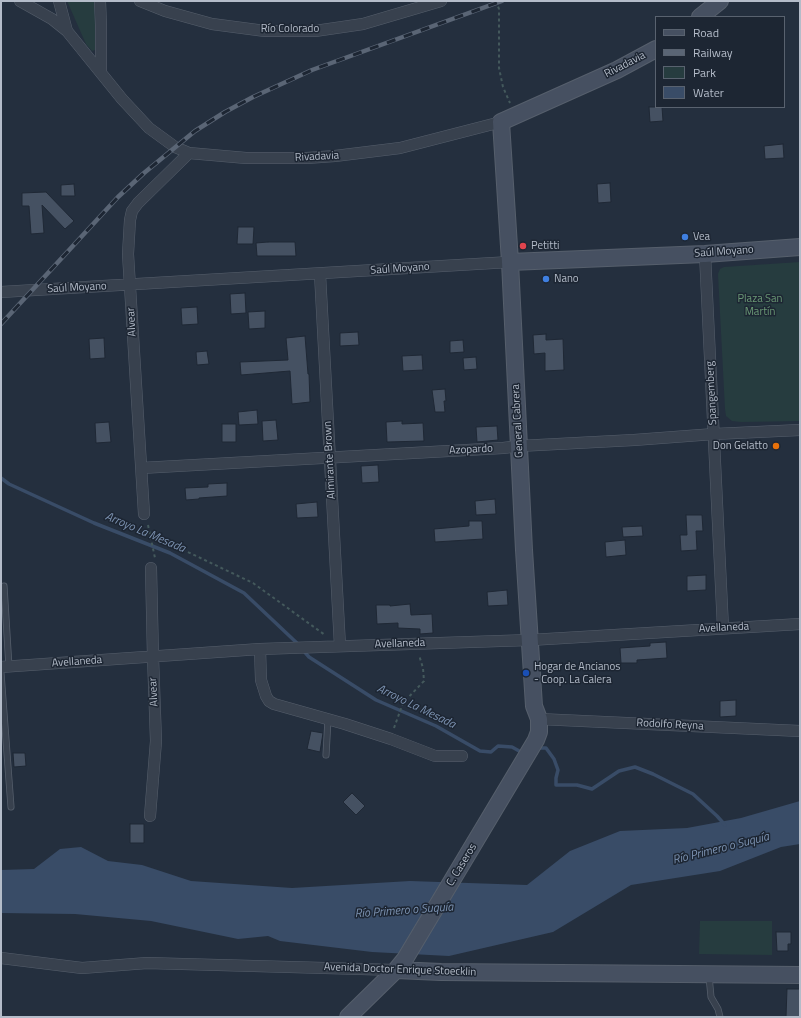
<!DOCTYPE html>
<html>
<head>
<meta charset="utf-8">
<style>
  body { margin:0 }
  #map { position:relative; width:801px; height:1018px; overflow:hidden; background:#242f3e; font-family:"Titillium Web",sans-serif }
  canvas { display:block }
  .frame { position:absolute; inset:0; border:2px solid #b4bcc9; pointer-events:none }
  .legend { position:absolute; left:655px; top:16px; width:130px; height:92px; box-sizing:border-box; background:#1d2633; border:1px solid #59626f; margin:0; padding:5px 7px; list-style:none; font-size:12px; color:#b4bcc9 }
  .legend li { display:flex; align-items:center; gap:8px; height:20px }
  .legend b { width:20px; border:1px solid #59626f }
</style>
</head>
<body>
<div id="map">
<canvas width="801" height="1018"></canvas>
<div class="frame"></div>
<ul class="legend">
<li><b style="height:5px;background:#465061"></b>Road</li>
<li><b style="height:5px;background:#5a6575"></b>Railway</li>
<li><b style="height:11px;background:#263c3f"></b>Park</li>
<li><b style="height:11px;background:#394c67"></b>Water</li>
</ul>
</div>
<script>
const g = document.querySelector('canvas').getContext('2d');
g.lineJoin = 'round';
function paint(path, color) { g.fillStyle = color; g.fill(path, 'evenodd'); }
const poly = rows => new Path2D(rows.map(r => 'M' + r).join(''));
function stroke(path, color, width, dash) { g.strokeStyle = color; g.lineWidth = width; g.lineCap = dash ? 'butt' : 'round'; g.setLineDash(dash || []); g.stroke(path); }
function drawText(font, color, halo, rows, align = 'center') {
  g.font = font + ' "Titillium Web",sans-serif'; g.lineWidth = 3; g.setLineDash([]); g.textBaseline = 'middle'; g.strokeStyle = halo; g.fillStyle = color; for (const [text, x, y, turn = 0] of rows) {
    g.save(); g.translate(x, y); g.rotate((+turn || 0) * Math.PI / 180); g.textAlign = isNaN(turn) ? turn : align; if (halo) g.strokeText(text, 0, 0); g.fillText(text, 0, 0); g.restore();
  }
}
paint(poly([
  [67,1,94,1,96,45,95,50,92,51,86,44],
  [800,262,800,421,741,422,732,421,726,416,725,409,718,274,720,269,724,267],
  [700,921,772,921,772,955,699,954]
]), '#263c3f');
paint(poly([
  [800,801,800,844,781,847,720,871,631,885,553,932,449,956,372,952,280,941,268,936,238,939,151,921,75,914,1,913,1,870,34,869,60,849,81,847,108,861,142,865,191,881,292,888,410,881,527,885,570,851,620,831,687,828,741,818]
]), '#394c67');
stroke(poly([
  [1,478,9,484,94,523,170,553,244,593,299,645],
  [303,650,309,657,376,700,436,726,480,751,491,752,498,746,512,747,521,752,523,751],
  [537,748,546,748,554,759,558,770,556,778,556,785,577,785,592,789,619,771,635,767,653,774,693,794,717,816,725,825]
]), '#394c67', 3.5);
const building = poly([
  [649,107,662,107,663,121,650,122,649,107],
  [783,144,784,158,765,159,764,146,783,144],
  [610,183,611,202,598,203,597,184,610,183],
  [74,184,75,196,61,196,61,185,74,184],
  [46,192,74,221,65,229,42,205,44,233,31,234,29,206,22,206,22,193,46,192],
  [238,227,254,227,253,244,237,244,238,227],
  [268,242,295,242,296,256,257,256,256,243,268,242],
  [245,293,246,313,231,314,230,294,245,293],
  [197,307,198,324,182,325,181,308,197,307],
  [265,311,265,328,249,329,248,312,265,311],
  [358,332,359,345,340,346,340,333,358,332],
  [546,334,546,340,563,339,564,370,545,371,545,353,534,354,533,335,546,334],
  [305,336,308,374,309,374,310,402,292,404,290,371,241,375,240,362,288,360,286,338,305,336],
  [104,338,105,358,90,359,89,339,104,338],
  [463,340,464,352,450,353,450,341,463,340],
  [207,351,209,364,197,365,196,352,207,351],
  [422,355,423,370,403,371,402,356,422,355],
  [476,357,477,369,464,370,463,358,476,357],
  [445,389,446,401,444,401,445,412,435,412,432,390,445,389],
  [257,410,258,424,239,425,238,412,257,410],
  [276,420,278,440,263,441,262,421,276,420],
  [402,421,402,424,423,423,424,441,387,442,386,422,402,421],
  [109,422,111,442,96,443,95,423,109,422],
  [222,424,236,424,236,442,222,442,222,424],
  [497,426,498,440,477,442,476,427,497,426],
  [378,465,379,482,362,483,361,466,378,465],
  [227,483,227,496,199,498,199,499,186,500,185,488,208,487,208,484,227,483],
  [495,499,496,514,476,515,475,501,495,499],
  [317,502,318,517,297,518,296,504,317,502],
  [686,515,702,515,703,531,696,531,697,550,681,551,680,535,687,535,686,515],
  [469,521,482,521,483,539,435,542,434,529,469,526,469,521],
  [642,526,643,536,623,537,622,527,642,526],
  [625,540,626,555,606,557,605,542,625,540],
  [706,575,706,590,687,591,687,576,706,575],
  [507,590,508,605,488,606,487,592,507,590],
  [410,604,411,615,432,614,433,633,420,634,420,629,398,628,398,623,377,624,376,605,390,605,390,606,410,604],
  [666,642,667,658,637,660,637,663,621,663,620,648,650,646,650,643,666,642],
  [736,700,736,716,720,717,720,701,736,700],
  [311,731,323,733,320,752,307,749,311,731],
  [13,753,25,753,26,766,14,767,13,753],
  [352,793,365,806,356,815,343,802,352,793],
  [130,824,144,824,144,843,130,843,130,824],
  [776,932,791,932,791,944,788,944,788,951,777,951,776,932],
  [787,989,800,989,800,1017,786,1017,787,989]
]);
paint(building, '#455162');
stroke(building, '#1f2835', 1);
const lane = poly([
  [4,586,9,667],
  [1,673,11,807],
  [326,755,328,719],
  [709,976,711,997,718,1009,720,1017]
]);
const street = poly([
  [20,1,52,19,67,31,122,99,149,128,175,147,189,153,246,158,307,158,335,156,400,148,501,122],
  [59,1,67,31],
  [100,1,101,25,101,73],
  [140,1,165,11,212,24,265,31,315,31,363,24,441,1],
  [705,254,723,628],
  [320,274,340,646],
  [1,292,510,262],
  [141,468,503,448,519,446,634,440,714,434,800,430],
  [144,514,128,254,130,220,132,211,138,203,189,153],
  [260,649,261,680,266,696,269,701,274,704,345,724,391,739,435,756,462,756],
  [1,667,260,649,530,640,800,624],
  [539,719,800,731],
  [150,816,156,741,153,657,151,568],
  [1,958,82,968,147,963,396,970]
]);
const secondary = poly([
  [700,17,720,1],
  [510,262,705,254,800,247],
  [396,970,441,972,800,975],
  [348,1017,396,970,405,959,536,740,539,732,539,719,534,706,524,550,510,262,501,122,617,70,656,49]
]);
stroke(lane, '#565f6c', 7);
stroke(street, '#565f6c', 12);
stroke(secondary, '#565f6c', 18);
stroke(poly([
  [496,1,499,9,499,68,503,87,510,103],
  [148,525,155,558],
  [150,534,253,583,325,635],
  [394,728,403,703,424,681,423,668,419,655]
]), '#44595c', 2, [3, 3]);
stroke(lane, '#38414e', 5.5);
stroke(street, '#38414e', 11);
stroke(secondary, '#465061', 16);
const rail = poly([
  [1,324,118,197,144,173,195,131,225,112,253,97,312,70,502,1]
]);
stroke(rail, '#5a6575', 4.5);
stroke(rail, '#1d2633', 3, [9]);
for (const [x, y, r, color] of [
  [685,237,4,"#3f7fe0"],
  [523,246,4,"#e0444e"],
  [546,279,4,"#3f7fe0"],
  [776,446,4,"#e8710a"],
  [526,673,4,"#1a4fb4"]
]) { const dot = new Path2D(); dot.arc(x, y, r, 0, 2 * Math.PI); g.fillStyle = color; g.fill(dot); stroke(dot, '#1d2633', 1.5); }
drawText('11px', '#b4bcc9', '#1d2633', [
  ["Río Colorado",290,29],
  ["Rivadavia",625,65,-27],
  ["Rivadavia",317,157,-3],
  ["Saúl Moyano",724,252,-4],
  ["Saúl Moyano",400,269,-4],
  ["Saúl Moyano",77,288,-3],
  ["Alvear",132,322,-93],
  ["Spangemberg",712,393,-93],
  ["General Cabrera",518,421,-93],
  ["Azopardo",471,450,-3],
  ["Almirante Brown",330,460,-93],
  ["Avellaneda",724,628,-3],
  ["Avellaneda",400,644,-2],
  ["Avellaneda",77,662,-4],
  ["Alvear",154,692,-93],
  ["Rodolfo Reyna",670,725,3],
  ["C. Caseros",462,865,-59],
  ["Avenida Doctor Enrique Stoecklin",400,970,2]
]);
drawText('11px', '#b4bcc9', '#1d2633', [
  ["Vea",693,237],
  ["Petitti",531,246],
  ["Nano",554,279],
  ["Don Gelatto",768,446,"right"],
  ["Hogar de Ancianos",534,667],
  ["- Coop. La Calera",534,680]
], 'left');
drawText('11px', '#6b9a76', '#1d2633', [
  ["Plaza San",760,299],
  ["Martín",760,312]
]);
drawText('italic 12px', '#7c92b1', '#1d2633', [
  ["Arroyo La Mesada",145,533,23],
  ["Arroyo La Mesada",416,707,26],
  ["Río Primero o Suquía",721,849,-14],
  ["Río Primero o Suquía",404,911,-4]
]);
</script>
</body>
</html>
